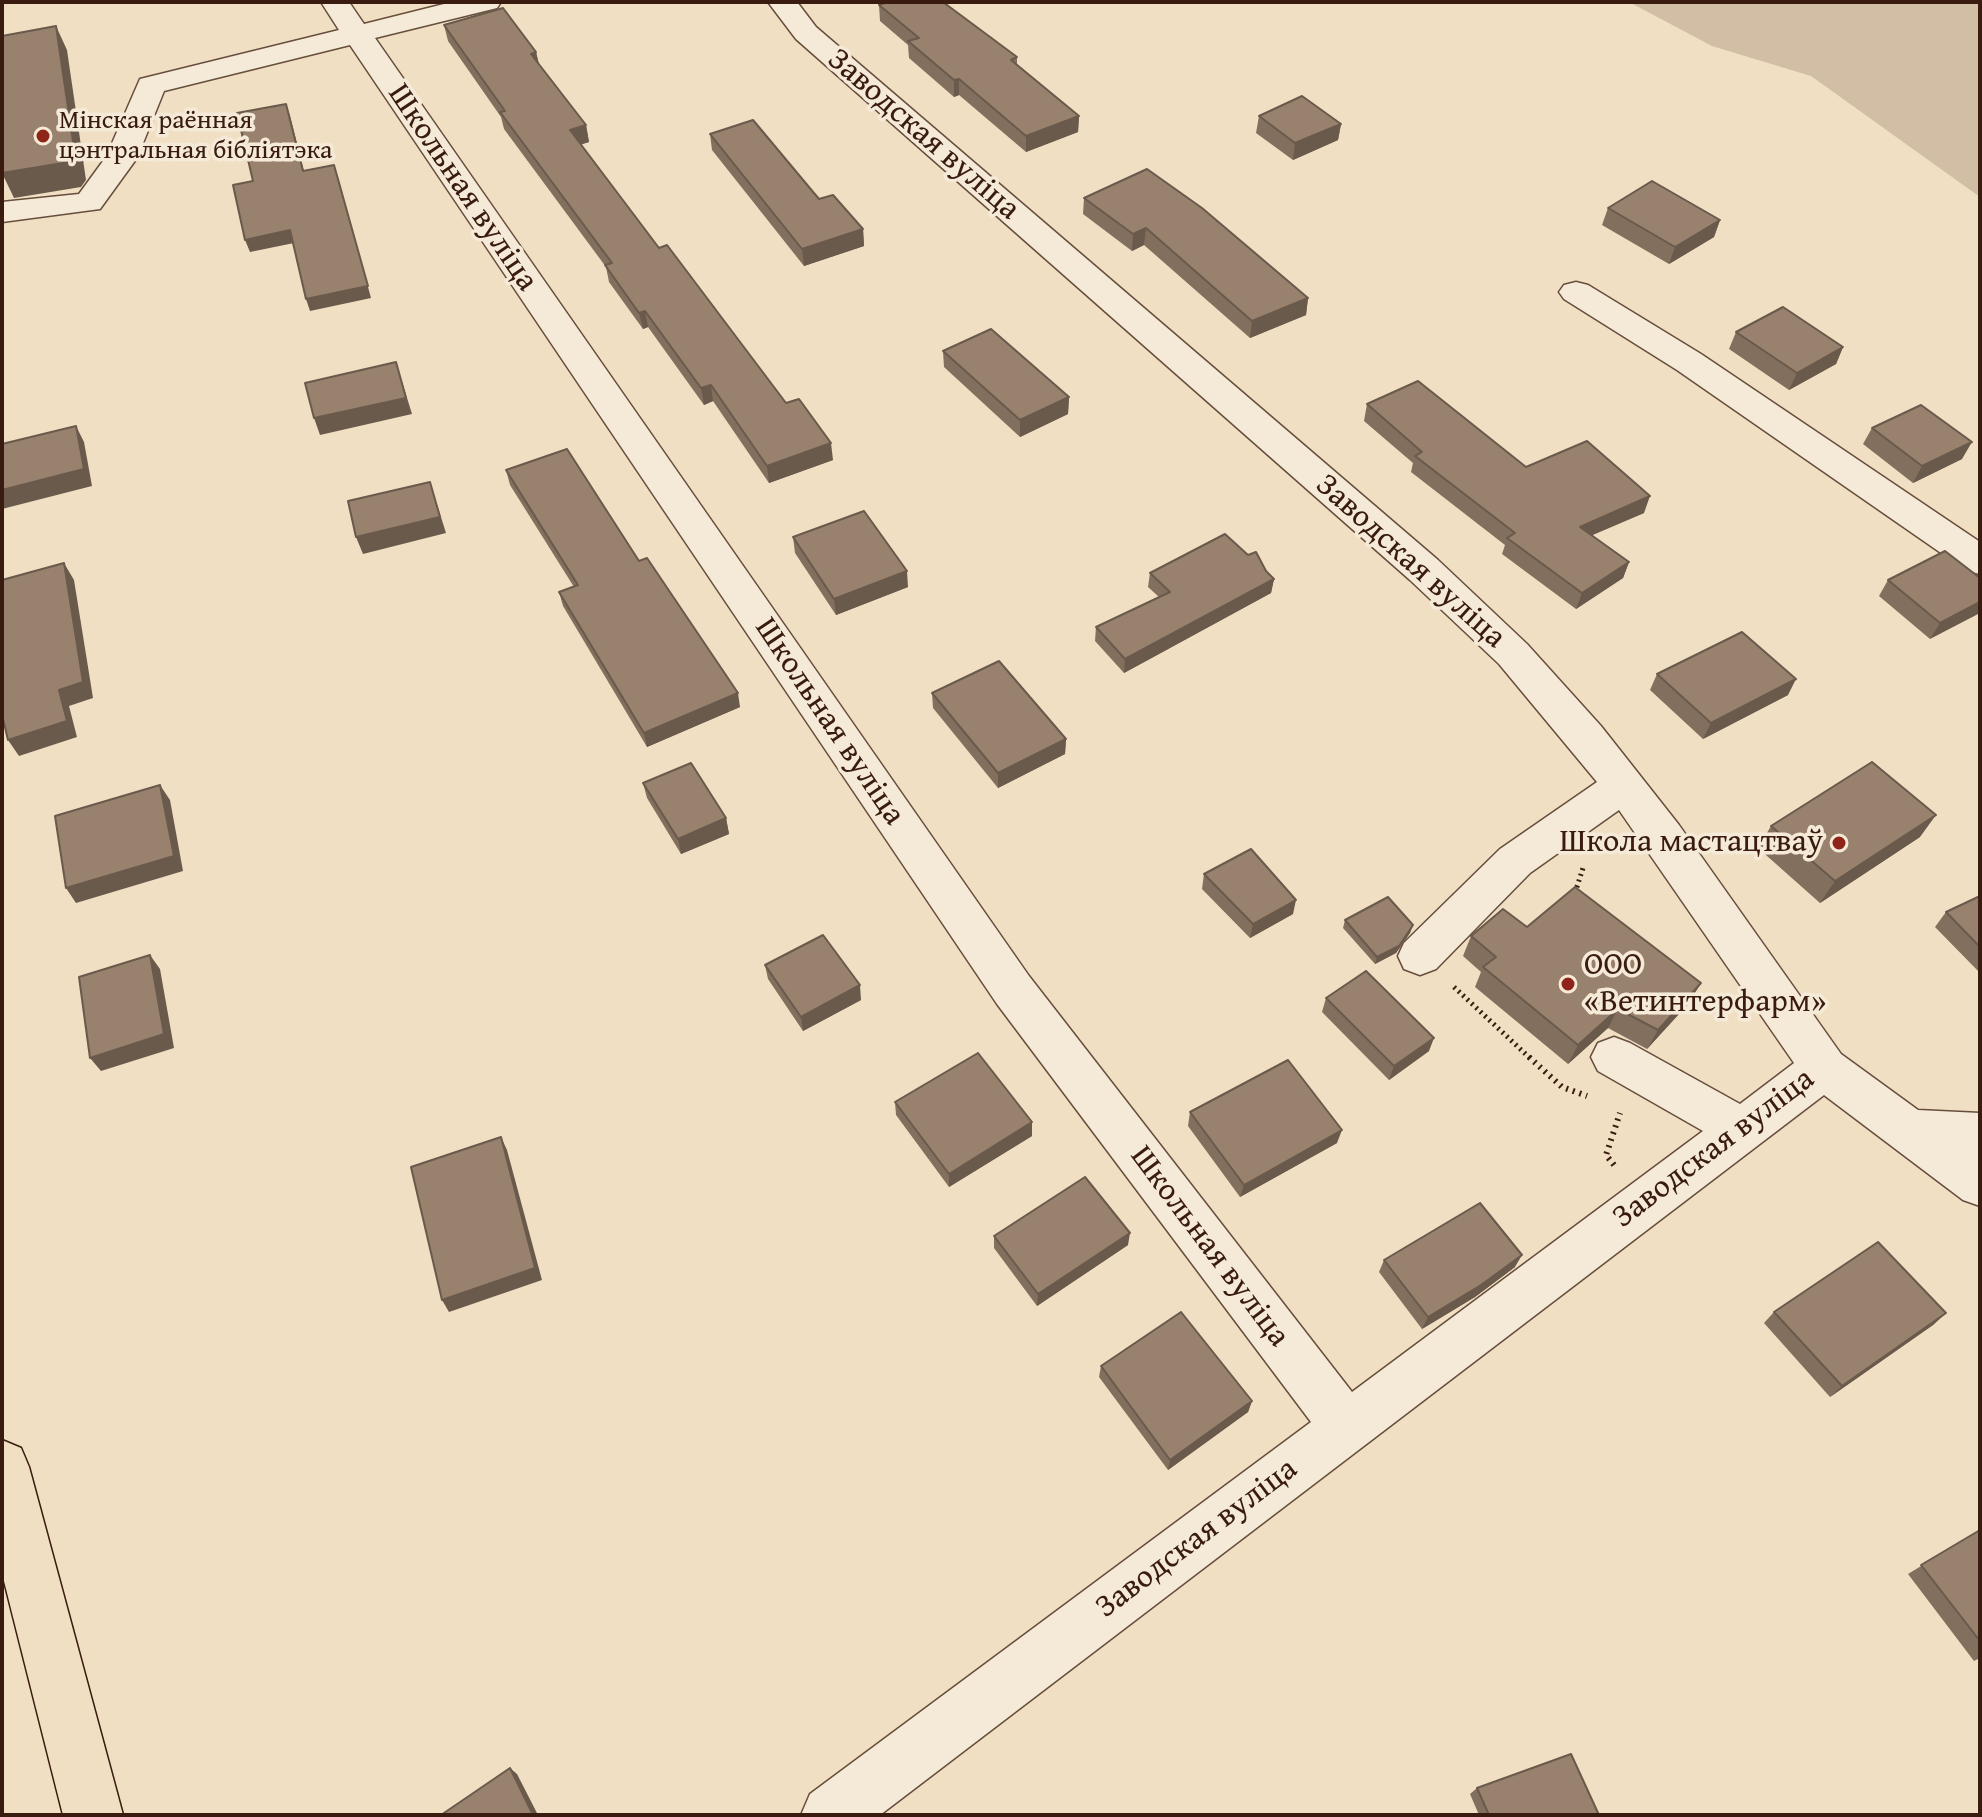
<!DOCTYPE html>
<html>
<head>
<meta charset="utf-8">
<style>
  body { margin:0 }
  #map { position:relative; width:1982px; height:1817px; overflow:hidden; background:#f0dfc3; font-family:"Gentium Book Plus",serif }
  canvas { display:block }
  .frame { position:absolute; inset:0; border:4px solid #391c0f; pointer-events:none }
</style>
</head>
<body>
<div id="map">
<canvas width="1982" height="1817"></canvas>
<div class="frame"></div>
</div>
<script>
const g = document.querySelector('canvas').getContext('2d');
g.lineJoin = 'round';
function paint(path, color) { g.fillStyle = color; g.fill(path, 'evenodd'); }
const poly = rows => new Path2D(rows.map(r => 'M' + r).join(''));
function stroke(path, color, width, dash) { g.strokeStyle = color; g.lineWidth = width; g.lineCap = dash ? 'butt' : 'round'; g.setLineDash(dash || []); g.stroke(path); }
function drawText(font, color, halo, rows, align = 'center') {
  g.font = font + ' "Gentium Book Plus",serif'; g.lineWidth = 7; g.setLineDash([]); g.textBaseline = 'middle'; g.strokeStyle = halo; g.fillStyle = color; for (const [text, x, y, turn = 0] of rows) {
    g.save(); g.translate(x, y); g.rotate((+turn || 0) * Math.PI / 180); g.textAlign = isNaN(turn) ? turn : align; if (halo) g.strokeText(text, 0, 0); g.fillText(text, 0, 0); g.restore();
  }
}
paint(poly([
  [1629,2,1980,2,1980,197,1811,76,1712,46]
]), '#d1bea4');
const minor = poly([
  [321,2,349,2,364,24,452,2,501,2,497,8,375,38,1029,976,1352,1392,1703,1131,1598,1071,1591,1057,1598,1043,1614,1037,1630,1043,1740,1104,1794,1063,1619,810,1530,873,1436,969,1420,975,1404,969,1398,956,1404,943,1500,849,1597,782,1499,664,1410,580,796,39,768,2,797,2,816,27,1438,560,1527,644,1601,726,1679,825,1841,1054,1918,1110,1980,1113,1980,1206,1963,1200,1824,1095,880,1815,801,1815,810,1794,1311,1422,997,1004,350,45,164,91,137,158,100,209,2,222,2,202,79,194,106,157,140,79,339,30,321,2],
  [1576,282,1588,285,1701,354,1980,542,1980,574,1967,571,1677,370,1564,299,1559,292,1564,285,1576,282]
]);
const major = poly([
  [2,1440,21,1448,29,1467,123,1815,63,1815,2,1573,2,1440]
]);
stroke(minor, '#674d3c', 3);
stroke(major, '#391c0f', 3);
stroke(poly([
  [1575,893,1583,868],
  [1454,987,1531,1059]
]), '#391c0f', 5, [2, 4]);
stroke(poly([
  [1529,1057,1562,1087,1587,1096],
  [1614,1165,1606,1155,1620,1113]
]), '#391c0f', 6, [2, 5]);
paint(minor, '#f5ead8');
paint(major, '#f0dfc3');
paint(poly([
  [879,5,1017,57,1017,64,1079,116,1078,132,1026,152,959,95,954,97,909,58,908,45,880,21],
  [444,25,536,52,539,64,586,125,589,142,581,144,659,248,833,460,769,483,713,401,704,405,648,327,643,329,609,282,606,267,504,129,501,117,448,41],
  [1259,116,1341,124,1338,140,1293,160,1256,133],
  [710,134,863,229,864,246,804,266,712,150],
  [1084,198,1308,298,1306,315,1250,338,1144,245,1132,251,1083,214],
  [1608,208,1720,220,1714,237,1669,264,1602,225],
  [1736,332,1843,347,1836,364,1789,390,1729,349],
  [943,351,1069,397,1068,414,1020,437,944,367],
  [1367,404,1644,513,1592,535,1629,562,1623,578,1576,609,1502,554,1505,545,1411,472,1413,463,1364,421],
  [1872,428,1962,459,1913,483,1863,444],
  [506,470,639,561,740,707,647,747,563,606,559,592,574,587,510,485],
  [793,537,908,587,836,615,795,553],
  [1266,571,1274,579,1271,593,1124,673,1095,641,1096,627,1159,597,1148,587,1150,573],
  [1980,578,1930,639,1879,596,1888,580],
  [1657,674,1788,695,1703,739,1650,690],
  [932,693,1066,739,1065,754,998,788,933,708],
  [643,783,726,818,729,834,681,854,647,798],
  [1771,826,1920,837,1820,903,1758,848],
  [1204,874,1293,914,1250,938,1202,889],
  [1980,896,1980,973,1935,927,1946,912],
  [1345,920,1413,925,1410,933,1396,953,1375,964,1343,928],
  [1527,927,1689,1003,1647,1049,1608,1028,1568,1064,1475,987,1481,972,1463,956,1471,936],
  [765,965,861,1000,803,1031,768,979],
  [1326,998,1429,1051,1389,1080,1322,1012],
  [895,1102,1032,1136,949,1187,896,1115],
  [1190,1112,1337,1143,1240,1197,1188,1126],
  [994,1236,1128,1245,1037,1306,994,1248],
  [1384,1260,1515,1267,1475,1297,1422,1329,1379,1272],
  [1774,1312,1946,1313,1933,1325,1830,1397,1764,1323],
  [1101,1366,1252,1401,1248,1412,1168,1470,1099,1377],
  [1980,1530,1980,1658,1974,1661,1908,1574],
  [1477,1788,1599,1815,1479,1815,1470,1794]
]), '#836f5e');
paint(poly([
  [56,26,67,50,86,180,81,187,14,198,2,173],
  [536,52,540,69,531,54],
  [959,79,959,95,954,97,954,80],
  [286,104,290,116,307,183,303,171],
  [1079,116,1078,132,1026,152,1026,136],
  [1341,124,1338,140,1293,160,1295,143],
  [586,125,589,142,574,147,570,130],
  [338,177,371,298,310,311,306,299],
  [1720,220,1714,237,1669,264,1675,247],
  [1146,228,1144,245,1132,251,1133,234],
  [863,229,864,246,804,266,802,249],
  [290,230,294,243,250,252,245,240],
  [1308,298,1306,315,1250,338,1252,321],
  [645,311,648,327,643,329,639,313],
  [1843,347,1836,364,1789,390,1797,373],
  [396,362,412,414,320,435,314,418],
  [711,385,713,401,704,405,701,388],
  [1069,397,1068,414,1020,437,1020,420],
  [76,426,84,442,92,486,2,509,2,490],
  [1972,442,1962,459,1913,483,1922,466],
  [831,443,833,460,769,483,767,466],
  [430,482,446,533,363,554,356,537],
  [1650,496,1644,513,1574,543,1580,527],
  [1629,562,1623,578,1576,609,1582,593],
  [64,563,74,580,93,698,69,706,77,737,19,756,8,740,59,690],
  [907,571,908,587,836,615,834,599],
  [1274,579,1271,593,1124,673,1125,659],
  [1980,602,1980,613,1930,639,1940,623],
  [1796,679,1788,695,1703,739,1711,723],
  [738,693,740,707,647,747,644,733],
  [1066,739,1065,754,998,788,998,773],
  [160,785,170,800,183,871,76,903,66,888],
  [1936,815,1920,837,1820,903,1835,881],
  [726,818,729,834,681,854,678,839],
  [1296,900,1293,914,1250,938,1253,924],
  [1413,925,1410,933,1396,953,1375,964,1377,957],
  [150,955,160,969,174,1048,101,1071,90,1058],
  [1701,983,1689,1003,1647,1049,1658,1030],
  [860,985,861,1000,803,1031,801,1017],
  [1618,1009,1608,1028,1568,1064,1578,1045],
  [1434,1038,1429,1051,1389,1080,1394,1066],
  [1032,1122,1032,1136,949,1187,949,1174],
  [1342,1130,1337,1143,1240,1197,1244,1185],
  [501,1137,507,1150,542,1280,449,1312,442,1300],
  [1130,1233,1128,1245,1037,1306,1038,1294],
  [1522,1255,1515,1267,1475,1297,1422,1329,1428,1317],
  [1946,1313,1933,1325,1830,1397,1842,1386],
  [1252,1401,1248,1412,1168,1470,1170,1460],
  [510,1768,517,1774,538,1815,533,1815]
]), '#6a5a4c');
const building = poly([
  [887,2,943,2,1017,57,1011,60,1079,116,1026,136,959,79,954,80,908,41,919,38,879,5,887,2],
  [503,8,536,52,531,54,586,125,570,130,659,248,667,245,786,403,799,399,831,443,767,466,711,385,701,388,645,311,639,313,605,265,612,263,500,112,505,111,444,25,503,8],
  [56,26,75,155,69,162,2,173,2,36,56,26],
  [1302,96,1341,124,1295,143,1259,116,1302,96],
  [286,104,303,171,334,165,368,286,306,299,290,230,245,240,233,185,253,181,237,113,286,104],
  [753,120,819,199,833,195,863,229,802,249,710,134,753,120],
  [1147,169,1202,208,1308,298,1252,321,1146,228,1133,234,1084,198,1147,169],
  [1652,181,1720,220,1675,247,1608,208,1652,181],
  [1783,307,1843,347,1797,373,1736,332,1783,307],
  [991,329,1069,397,1020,420,943,351,991,329],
  [396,362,406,398,314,418,305,383,396,362],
  [1418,381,1526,467,1587,441,1650,496,1580,527,1629,562,1582,593,1507,538,1515,533,1415,456,1422,452,1367,404,1418,381],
  [1921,405,1972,442,1922,466,1872,428,1921,405],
  [76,426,84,469,2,490,2,444,76,426],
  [567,449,639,561,647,558,738,693,644,733,559,592,578,585,506,470,567,449],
  [430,482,440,517,356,537,348,501,430,482],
  [864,511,907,571,834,599,793,537,864,511],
  [1225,534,1248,555,1256,552,1266,571,1274,579,1125,659,1096,627,1170,592,1150,573,1225,534],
  [1945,551,1980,578,1980,602,1940,623,1888,580,1945,551],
  [64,563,83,682,59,690,67,721,8,740,2,715,2,580,64,563],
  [1742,632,1796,679,1711,723,1657,674,1742,632],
  [999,661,1066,739,998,773,932,693,999,661],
  [1872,762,1936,815,1835,881,1771,826,1872,762],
  [691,763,726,818,678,839,643,783,691,763],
  [160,785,174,856,66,888,55,816,160,785],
  [1251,849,1296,900,1253,924,1204,874,1251,849],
  [1575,887,1701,983,1658,1030,1618,1009,1578,1045,1483,967,1496,957,1471,936,1503,909,1527,927,1575,887],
  [1980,896,1980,947,1946,912,1980,896],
  [1388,897,1413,925,1399,946,1377,957,1345,920,1388,897],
  [823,935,860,985,801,1017,765,965,823,935],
  [150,955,164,1034,90,1058,79,977,150,955],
  [1366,971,1434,1038,1394,1066,1326,998,1366,971],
  [978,1053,1032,1122,949,1174,895,1102,978,1053],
  [1288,1060,1342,1130,1244,1185,1190,1112,1288,1060],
  [501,1137,535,1268,442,1300,411,1167,501,1137],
  [1085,1177,1130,1233,1038,1294,994,1236,1085,1177],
  [1480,1203,1522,1255,1481,1285,1428,1317,1384,1260,1480,1203],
  [1878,1242,1946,1313,1842,1386,1774,1312,1878,1242],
  [1181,1312,1252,1401,1170,1460,1101,1366,1181,1312],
  [1980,1530,1980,1641,1921,1565,1980,1530],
  [1571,1754,1599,1815,1489,1815,1477,1788,1571,1754],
  [510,1768,533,1815,441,1815,510,1768]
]);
paint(building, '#98816d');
stroke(building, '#6a5a4c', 2);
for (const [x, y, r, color] of [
  [43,136,8,"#8f2418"],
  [1839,843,8,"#8f2418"],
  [1568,984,8,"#8f2418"]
]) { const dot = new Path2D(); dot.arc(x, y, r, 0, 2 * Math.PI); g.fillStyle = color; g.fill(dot); stroke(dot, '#f5ead8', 3); }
drawText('26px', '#391c0f', '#f5ead8', [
  ["Мінская раённая",59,121],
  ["цэнтральная бібліятэка",59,151]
], 'left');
drawText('32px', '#391c0f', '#f5ead8', [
  ["Заводская вуліца",923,135,41],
  ["Школьная вуліца",462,188,56],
  ["Заводская вуліца",1410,562,42],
  ["Школьная вуліца",829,722,56],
  ["Заводская вуліца",1714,1149,-37],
  ["Школьная вуліца",1209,1247,53],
  ["Заводская вуліца",1197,1539,-37]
]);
drawText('32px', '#391c0f', '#f5ead8', [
  ["Школа мастацтваў",1823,843],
  ["ООО",1584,966,"left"],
  ["«Ветинтерфарм»",1584,1003,"left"]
], 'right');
</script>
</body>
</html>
